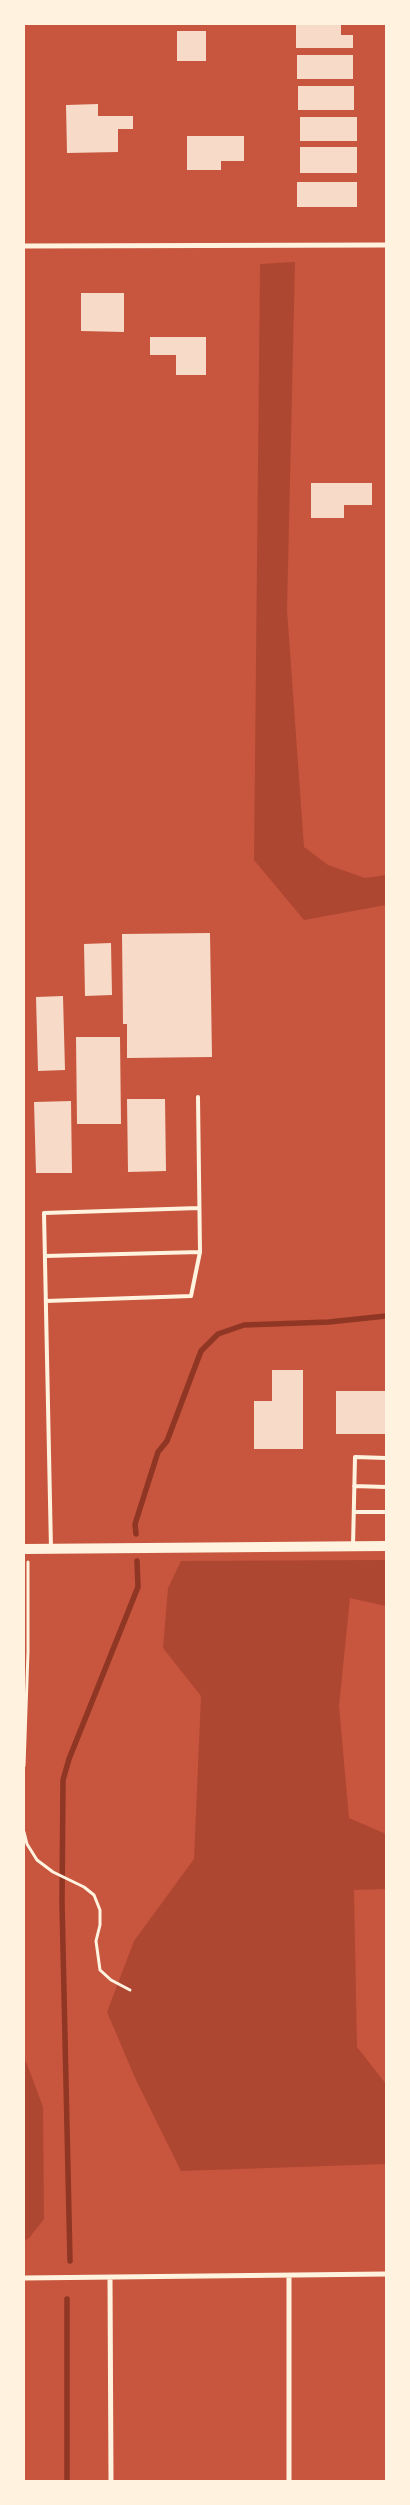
<!DOCTYPE html>
<html>
<head>
<meta charset="utf-8">
<style>
  body { margin:0 }
  #map { position:relative; width:410px; height:2505px; overflow:hidden; background:#c8553d; font-family:"PT Sans Narrow",sans-serif }
  canvas { display:block }
  .frame { position:absolute; inset:0; border:25px solid #fff3e0; pointer-events:none }
</style>
</head>
<body>
<div id="map">
<canvas width="410" height="2505"></canvas>
<div class="frame"></div>
</div>
<script>
const g = document.querySelector('canvas').getContext('2d');
g.lineJoin = 'round';
function paint(path, color) { g.fillStyle = color; g.fill(path, 'evenodd'); }
const poly = rows => new Path2D(rows.map(r => 'M' + r).join(''));
function stroke(path, color, width, dash) { g.strokeStyle = color; g.lineWidth = width; g.lineCap = dash ? 'butt' : 'round'; g.setLineDash(dash || []); g.stroke(path); }
paint(poly([
  [295,262,287,610,304,847,328,865,365,878,386,875,386,905,304,920,254,860,260,264],
  [386,1560,386,1606,350,1598,339,1706,349,1818,386,1834,386,1889,354,1890,357,2047,386,2084,386,2164,181,2171,136,2080,107,2012,134,1941,194,1859,201,1696,163,1648,168,1588,181,1561],
  [24,2060,27,2064,43,2107,44,2219,29,2238,24,2241]
]), '#ae4732');
stroke(poly([
  [136,1534,135,1524,158,1452,167,1441,201,1351,218,1334,244,1325,329,1322,386,1316],
  [70,2261,62,1903,63,1780,69,1759,138,1587,137,1561],
  [67,2481,67,2299]
]), '#8f3625', 5.5);
paint(poly([
  [296,24,341,24,341,35,353,35,353,48,296,48],
  [177,31,206,31,206,61,177,61],
  [297,55,353,55,353,79,297,79],
  [298,86,354,86,354,110,298,110],
  [98,104,98,116,133,116,133,129,118,129,118,152,67,153,66,105],
  [300,117,357,117,357,141,300,141],
  [187,136,244,136,244,161,221,161,221,170,187,170],
  [300,147,357,147,357,173,300,173],
  [297,182,357,182,357,207,297,207],
  [81,293,124,293,124,332,81,331],
  [150,337,206,337,206,375,176,375,176,355,150,355],
  [311,483,372,483,372,505,344,505,344,518,311,518],
  [210,933,212,1057,127,1058,127,1024,123,1024,122,934],
  [111,943,112,995,85,996,84,944],
  [63,996,65,1070,38,1071,36,997],
  [76,1037,120,1037,121,1124,77,1124],
  [127,1099,165,1099,166,1171,128,1172],
  [71,1101,72,1173,36,1173,34,1102],
  [272,1370,303,1370,303,1449,254,1449,254,1401,272,1401],
  [336,1391,386,1391,386,1434,336,1434]
]), '#f7dbc8');
stroke(poly([
  [24,1766,28,1652,28,1562],
  [24,1832,27,1844,37,1860,53,1872,84,1887,94,1895,100,1910,100,1925,96,1941,100,1970,111,1980,130,1990]
]), '#fff3e0', 3);
stroke(poly([
  [45,1256,200,1252],
  [46,1301,191,1296,200,1252,198,1097],
  [354,1486,386,1487],
  [354,1512,386,1512],
  [353,1546,355,1457,386,1458],
  [51,1549,44,1213,199,1208]
]), '#fff3e0', 4);
stroke(poly([
  [24,246,386,245],
  [289,2276,289,2481],
  [24,2278,386,2274],
  [110,2278,111,2481]
]), '#fff3e0', 5);
stroke(poly([
  [24,1549,386,1546]
]), '#fff3e0', 10);
</script>
</body>
</html>
